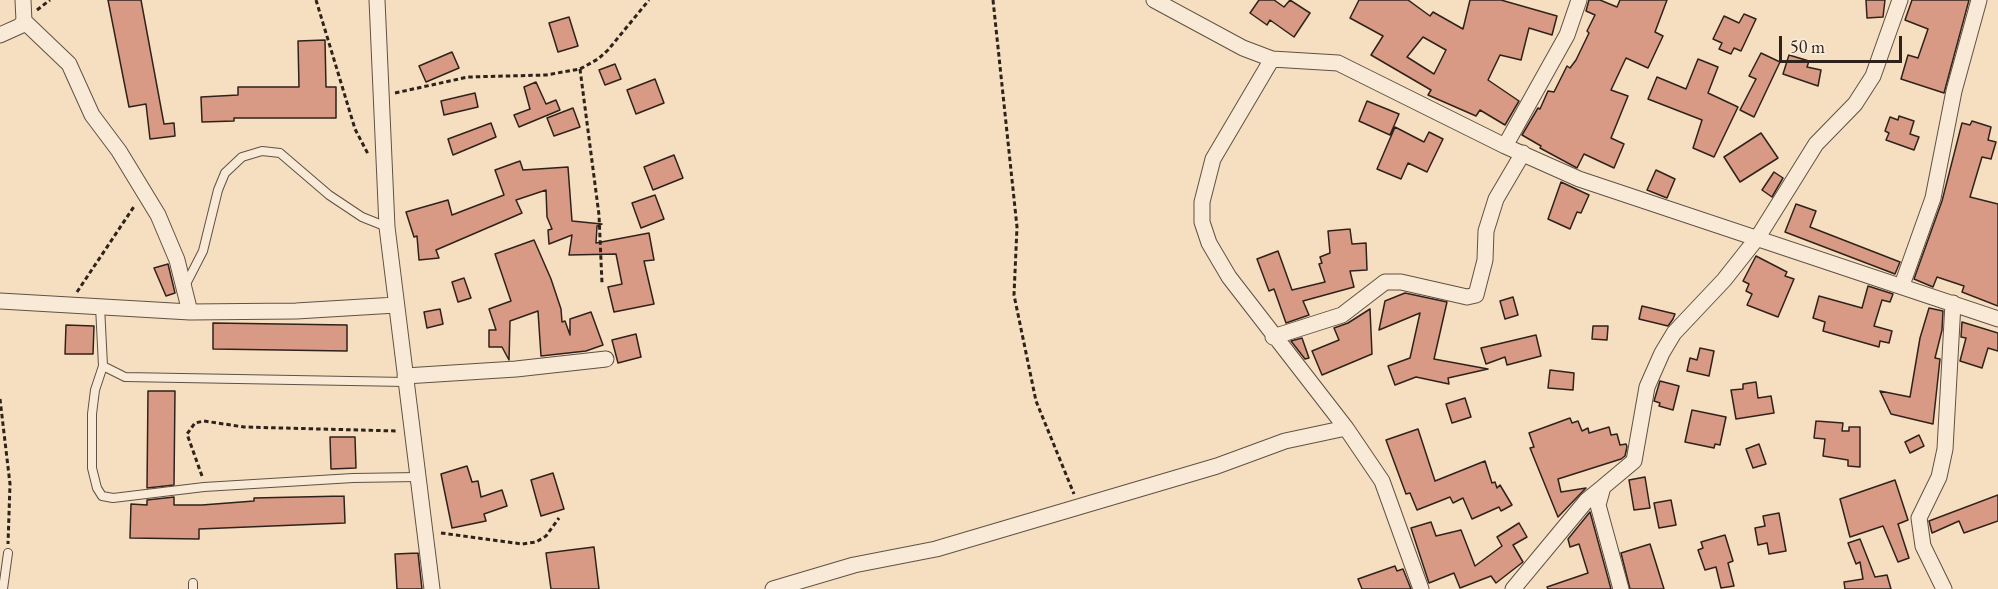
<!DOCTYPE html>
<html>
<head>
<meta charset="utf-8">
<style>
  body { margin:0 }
  #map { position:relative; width:1998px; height:589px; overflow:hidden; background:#f5dfc0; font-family:"EB Garamond",serif }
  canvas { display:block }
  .scale { position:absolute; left:1779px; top:36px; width:123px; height:27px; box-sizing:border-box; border:3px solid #2f221b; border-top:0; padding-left:8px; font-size:18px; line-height:21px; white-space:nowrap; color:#2f221b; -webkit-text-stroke:4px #f8ead6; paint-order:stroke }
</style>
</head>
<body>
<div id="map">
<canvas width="1998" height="589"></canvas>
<div class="scale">50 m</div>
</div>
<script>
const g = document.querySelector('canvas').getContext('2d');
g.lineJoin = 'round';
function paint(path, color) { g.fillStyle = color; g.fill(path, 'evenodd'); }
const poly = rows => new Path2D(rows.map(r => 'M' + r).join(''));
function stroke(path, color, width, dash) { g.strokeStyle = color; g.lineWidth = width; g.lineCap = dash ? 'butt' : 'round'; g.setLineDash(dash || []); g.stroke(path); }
const building = poly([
  [108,0,141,0,164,124,174,123,175,136,150,139,146,104,129,107,108,0],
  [1259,0,1274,0,1284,7,1290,0,1310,13,1294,37,1270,20,1267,25,1250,13,1259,0],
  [1359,0,1408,0,1430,16,1433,12,1463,29,1470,0,1501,0,1557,16,1552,35,1529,28,1521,60,1500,55,1488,80,1519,101,1505,125,1480,110,1476,116,1428,95,1431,90,1371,55,1383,36,1350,18,1359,0],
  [1423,37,1446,50,1434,74,1407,57,1423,37],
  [1589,0,1600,0,1617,7,1620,0,1667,0,1655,32,1663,36,1648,68,1626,58,1611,90,1628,96,1611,138,1624,144,1614,168,1584,154,1577,168,1540,148,1541,146,1522,135,1538,108,1540,109,1548,91,1554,92,1567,66,1570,68,1576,60,1589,33,1587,31,1595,15,1586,11,1589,0],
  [1866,0,1885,0,1883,17,1867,18,1866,0],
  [1912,0,1969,0,1944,93,1901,79,1908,55,1918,58,1928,29,1905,20,1912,0],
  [1744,14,1756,19,1741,51,1734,48,1731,54,1719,49,1722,43,1713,39,1724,16,1739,23,1744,14],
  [569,17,578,46,558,52,549,23,569,17],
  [325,40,326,87,336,87,336,118,234,118,234,121,202,122,201,97,238,95,238,87,299,87,298,41,325,40],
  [452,52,459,68,426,82,419,66,452,52],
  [1761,53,1780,62,1754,117,1740,110,1756,79,1749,76,1761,53],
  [1789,55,1809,61,1807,67,1821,70,1818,86,1783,74,1789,55],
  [1698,59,1718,67,1708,93,1738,107,1714,157,1693,148,1702,120,1648,99,1657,77,1686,89,1698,59],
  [615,64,621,79,605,85,599,70,615,64],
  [655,79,664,103,636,114,627,90,655,79],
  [536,82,546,104,556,100,560,110,519,127,514,115,530,109,524,87,536,82],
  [475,93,478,107,444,115,441,101,475,93],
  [1367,101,1399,114,1390,135,1359,121,1367,101],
  [573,108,580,127,554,136,547,118,573,108],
  [1899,116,1914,121,1910,134,1919,137,1914,150,1886,140,1889,133,1885,131,1890,117,1898,120,1899,116],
  [1972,121,1991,127,1988,140,1996,142,1991,159,1982,157,1970,197,1998,204,1998,306,1962,292,1964,286,1937,277,1933,287,1914,279,1942,201,1962,123,1970,125,1972,121],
  [491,123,496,137,453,155,448,139,491,123],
  [1395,127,1424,142,1429,132,1443,139,1427,172,1408,163,1401,179,1377,169,1395,127],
  [1761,133,1778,158,1740,182,1724,157,1761,133],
  [674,155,683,178,653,190,644,167,674,155],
  [520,161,523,170,568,167,572,221,602,224,597,226,596,243,649,233,654,260,644,261,654,304,614,312,608,287,622,284,616,254,569,255,572,235,549,244,548,230,552,229,547,217,546,190,516,200,522,213,436,250,439,258,419,260,417,236,414,237,406,212,448,200,452,215,504,195,495,170,520,161],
  [1656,170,1675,179,1667,198,1647,190,1656,170],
  [1774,172,1783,178,1772,197,1762,190,1774,172],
  [1561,182,1589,195,1581,213,1577,212,1570,229,1548,219,1561,182],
  [655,195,664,219,641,228,632,203,655,195],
  [1796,204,1816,211,1810,227,1900,262,1895,274,1785,232,1796,204],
  [1350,229,1352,244,1366,243,1367,270,1350,271,1354,287,1303,301,1309,315,1286,323,1274,289,1269,291,1257,259,1278,251,1292,290,1325,282,1319,264,1322,263,1320,257,1330,253,1328,231,1350,229],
  [534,240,551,279,561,309,562,322,565,321,570,335,570,319,591,312,603,345,586,351,541,356,538,311,510,321,509,360,502,347,489,347,489,330,496,330,489,309,511,301,495,254,534,240],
  [1756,256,1787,272,1785,276,1794,279,1778,317,1747,305,1752,294,1746,291,1749,284,1743,281,1756,256],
  [168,264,175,293,166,296,154,268,168,264],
  [464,278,471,298,458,302,452,282,464,278],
  [1868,286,1893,294,1890,302,1882,300,1874,326,1892,331,1889,343,1880,341,1879,347,1823,331,1825,322,1813,318,1819,296,1862,308,1868,286],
  [1405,293,1447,302,1434,359,1488,369,1448,378,1449,384,1416,377,1395,385,1388,366,1410,358,1420,313,1379,330,1385,301,1405,293],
  [1513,297,1518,315,1505,319,1500,301,1513,297],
  [1642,306,1675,314,1673,319,1668,326,1639,319,1642,306],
  [1929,308,1943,311,1942,330,1935,358,1940,359,1933,424,1891,414,1880,391,1910,397,1920,338,1929,308],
  [440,309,443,324,427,328,424,312,440,309],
  [1370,309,1372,354,1322,375,1312,351,1339,340,1334,328,1348,323,1370,309],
  [1962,322,1998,333,1998,351,1988,348,1982,368,1960,361,1966,338,1961,337,1962,322],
  [213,323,347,325,347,351,213,349,213,323],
  [66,325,94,326,93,354,65,354,66,325],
  [1593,326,1608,326,1607,340,1592,339,1593,326],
  [636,334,641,357,618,363,612,340,636,334],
  [1536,335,1541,356,1507,365,1505,357,1486,364,1481,348,1536,335],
  [1302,338,1309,358,1305,359,1291,341,1302,338],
  [1700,348,1714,351,1709,376,1687,371,1690,358,1697,360,1700,348],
  [1550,370,1574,373,1573,390,1548,388,1550,370],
  [1660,381,1679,386,1673,410,1659,406,1660,403,1654,401,1660,381],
  [1756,382,1758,398,1771,396,1774,413,1736,419,1731,390,1743,389,1743,384,1756,382],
  [148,391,175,391,174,485,147,488,148,391],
  [1465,398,1471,417,1452,423,1446,404,1465,398],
  [1692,410,1726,417,1720,445,1715,444,1714,448,1685,442,1692,410],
  [1570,418,1572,423,1578,421,1582,431,1588,428,1589,433,1609,427,1611,435,1617,434,1620,445,1626,444,1627,447,1625,456,1621,459,1558,479,1561,492,1586,488,1558,517,1530,448,1534,447,1529,433,1570,418],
  [1816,421,1843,423,1842,431,1849,431,1849,427,1860,427,1860,467,1848,466,1848,460,1823,456,1825,439,1814,438,1816,421],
  [1418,429,1435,481,1485,461,1492,483,1495,482,1497,488,1500,485,1512,505,1501,511,1499,507,1472,519,1463,498,1453,503,1450,497,1417,510,1410,493,1406,494,1386,440,1418,429],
  [1919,435,1924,446,1910,453,1905,442,1919,435],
  [330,437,355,437,356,468,331,469,330,437],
  [1759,444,1766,464,1753,468,1746,449,1759,444],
  [467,466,472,482,478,481,481,497,502,490,507,506,484,514,486,521,452,528,441,474,467,466],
  [553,473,564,509,541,516,531,480,553,473],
  [1645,477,1650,508,1634,510,1629,480,1645,477],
  [1895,480,1908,520,1898,524,1909,558,1898,562,1883,526,1850,537,1840,499,1895,480],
  [1998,495,1998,521,1964,533,1959,521,1932,533,1929,521,1998,495],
  [344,496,345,523,199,529,199,539,130,538,131,504,147,505,147,500,174,497,174,505,202,505,254,501,254,498,344,496],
  [1671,500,1676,525,1659,528,1654,503,1671,500],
  [1590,512,1611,589,1548,589,1547,587,1588,573,1579,544,1570,547,1568,539,1590,512],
  [1779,513,1786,551,1769,554,1767,543,1758,545,1755,528,1765,526,1763,516,1779,513],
  [1431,522,1436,536,1461,530,1475,566,1502,546,1497,537,1519,523,1527,537,1513,545,1523,562,1496,583,1491,576,1460,588,1454,573,1429,583,1411,528,1431,522],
  [1725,535,1733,561,1728,563,1734,586,1721,588,1716,567,1705,570,1698,550,1703,548,1701,542,1725,535],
  [1860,539,1875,577,1887,575,1891,589,1845,589,1844,582,1863,579,1860,562,1856,564,1848,543,1860,539],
  [1650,544,1664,589,1630,589,1621,553,1650,544],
  [594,547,599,589,551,589,546,553,594,547],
  [418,553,422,589,397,589,395,554,418,553],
  [1395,566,1397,571,1403,569,1411,589,1362,589,1358,579,1395,566]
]);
paint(building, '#d89a84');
stroke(building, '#2f221b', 1.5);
const service = poly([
  [185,286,203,251,218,190,225,173,242,157,262,151,280,153,329,195,362,217,387,227],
  [100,306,103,366,125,377,406,382],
  [103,366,95,390,92,414,92,468,97,488,102,496,113,498,204,487,353,478,418,477],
  [3,589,8,553],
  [193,589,193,583]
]);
const minor = poly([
  [377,0,387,227,432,589],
  [1154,0,1243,48,1272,59,1338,63,1505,146,1579,179,1998,319],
  [24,21,69,64,92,115,119,151,158,215,177,260,190,312],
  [0,35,20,26,24,21,23,0],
  [1272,59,1213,159,1202,202,1202,222,1209,243,1229,277,1346,428,1382,481,1421,589],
  [1505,146,1567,35,1579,0],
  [1902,285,1933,198,1954,91,1979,0],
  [0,301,190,312,296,311,396,305],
  [1273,337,1342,315,1385,282,1401,282,1467,297,1476,295,1485,260,1486,231,1496,199,1523,153],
  [405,376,516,369,606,359],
  [773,589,854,565,936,549,1217,466,1285,441,1346,428],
  [1513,589,1587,500,1603,487],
  [1621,589,1598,505,1603,487,1634,461,1647,387,1662,353,1674,333,1724,280,1758,237,1816,144,1855,104,1873,76,1900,0],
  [1944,589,1923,546,1919,518,1939,477,1945,449,1953,303]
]);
stroke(service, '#605144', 10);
stroke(minor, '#605144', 17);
stroke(poly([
  [316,0,355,129,368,154],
  [993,0,1017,227,1014,295,1036,401,1074,494],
  [37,10,50,0],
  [580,69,599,215,602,283],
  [395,93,468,77,546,75,580,69,598,59,608,50,649,0],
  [77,292,135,205],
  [0,399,10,484,8,544],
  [202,476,187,434,195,423,204,421,244,427,397,431],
  [441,533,522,544,536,542,546,536,559,518]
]), '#2f221b', 3, [4.5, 3]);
stroke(service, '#f8ead6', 8);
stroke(minor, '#f8ead6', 15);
</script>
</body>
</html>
